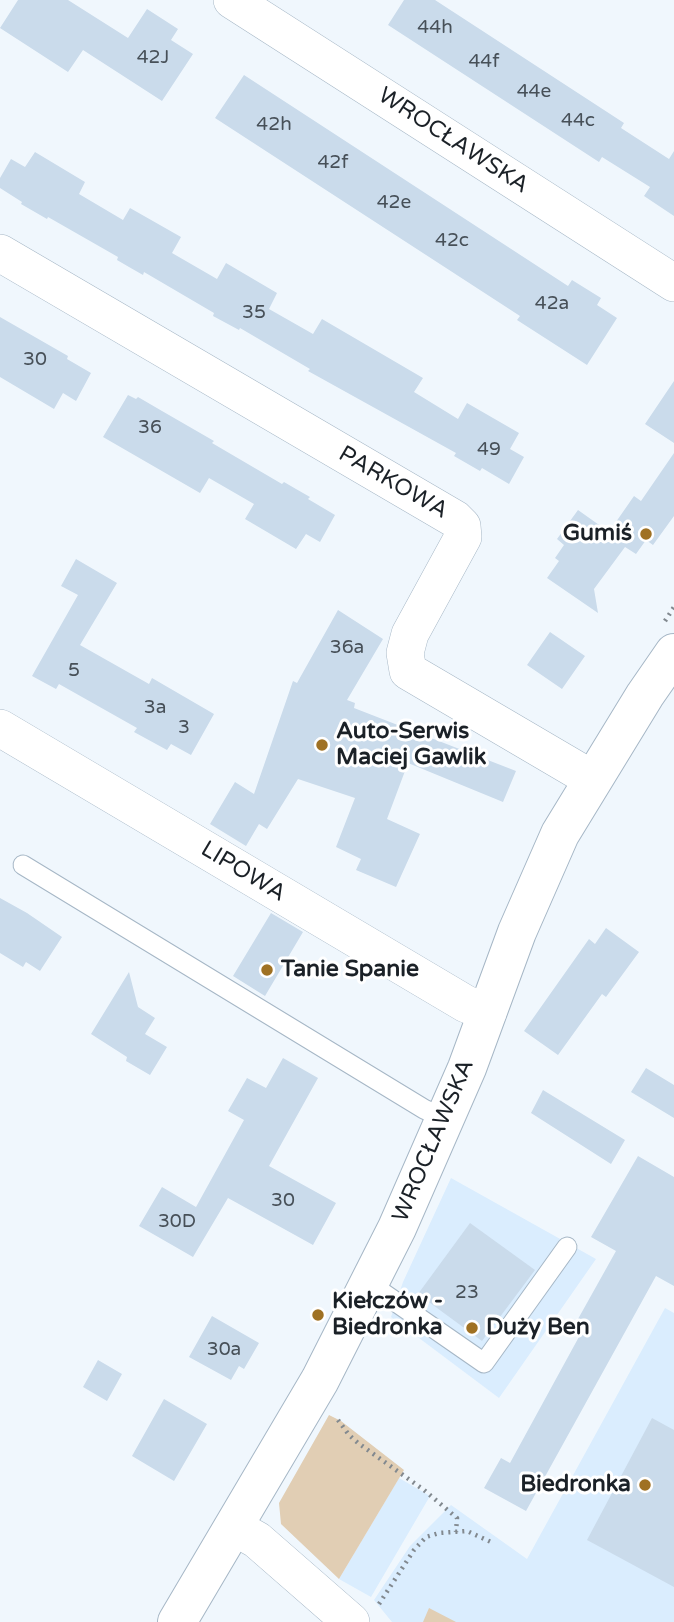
<!DOCTYPE html>
<html>
<head>
<meta charset="utf-8">
<style>
  body { margin:0 }
  canvas { display:block; background:#f0f7fd }
</style>
</head>
<body>
<canvas width="674" height="1622"></canvas>
<script>
const g = document.querySelector('canvas').getContext('2d');
g.lineJoin = 'round';
function paint(path, color) { g.fillStyle = color; g.fill(path, 'evenodd'); }
const poly = rows => new Path2D(rows.map(r => 'M' + r).join(''));
function stroke(path, color, width, dash) { g.strokeStyle = color; g.lineWidth = width; g.lineCap = dash ? 'butt' : 'round'; g.setLineDash(dash || []); g.stroke(path); }
function drawText(font, color, halo, rows, align = 'center') {
  g.font = font + ' "Varela Round",sans-serif'; g.lineWidth = 6; g.setLineDash([]); g.textBaseline = 'middle'; g.strokeStyle = halo; g.fillStyle = color; for (const [text, x, y, turn = 0] of rows) {
    g.save(); g.translate(x, y); g.rotate((+turn || 0) * Math.PI / 180); g.textAlign = isNaN(turn) ? turn : align; if (halo) g.strokeText(text, 0, 0); g.fillText(text, 0, 0); g.restore();
  }
}
paint(poly([
  [451,1178,596,1259,499,1398,391,1317,403,1282],
  [665,1308,674,1313,674,1622,392,1622,374,1600,410,1546,451,1505,527,1559],
  [399,1478,430,1496,371,1597,339,1579]
]), '#daedfe');
paint(poly([
  [329,1415,341,1421,404,1470,339,1579,281,1524,279,1503],
  [429,1608,456,1622,423,1622]
]), '#e1ceb4');
paint(poly([
  [18,0,68,0,128,38,147,9,178,29,171,40,193,54,162,101,83,50,68,72,0,28],
  [404,0,435,0,624,123,621,128,669,159,674,151,674,216,644,196,650,187,602,157,599,162,388,25],
  [244,75,568,286,572,280,601,298,597,305,617,318,587,365,517,320,520,316,215,118],
  [35,152,85,182,79,194,123,220,130,208,181,237,172,253,217,279,226,263,277,293,269,309,313,334,322,319,423,378,414,392,458,419,467,403,519,433,510,449,524,457,509,484,482,468,480,471,454,456,456,453,308,371,310,369,240,328,239,330,213,316,214,313,144,272,143,275,129,267,117,260,118,257,48,217,47,219,21,204,22,202,0,188,0,178,11,159,25,167],
  [0,317,68,356,67,359,91,373,76,401,63,393,54,409,0,377],
  [674,381,674,443,645,424],
  [128,395,136,399,138,397,162,411,214,441,212,443,282,484,284,482,296,489,310,497,308,499,335,515,320,542,306,534,296,549,245,519,254,504,209,478,200,493,103,437],
  [674,453,674,516,653,545,646,540,636,554,625,547,594,589,598,613,547,578,559,561,555,558,564,545,557,539,578,510,609,532,634,496,641,501],
  [76,559,117,583,80,645,149,684,152,678,214,714,191,755,171,744,167,750,134,732,137,728,59,684,56,689,32,676,78,595,61,586],
  [338,610,383,639,347,700,355,703,354,708,516,771,503,802,408,763,387,819,420,834,396,887,356,870,361,859,336,847,355,798,298,779,267,829,259,824,246,846,210,824,235,782,254,794,293,681,297,683],
  [550,632,585,656,562,689,527,665],
  [0,898,27,913,62,937,40,971,26,962,23,967,0,953],
  [271,913,303,932,265,996,233,976],
  [606,928,639,952,606,997,602,994,558,1055,524,1031,589,939,595,944],
  [129,972,138,1007,155,1018,145,1034,167,1047,150,1075,126,1061,127,1057,91,1034],
  [283,1058,318,1078,269,1166,336,1203,313,1245,228,1198,193,1257,139,1226,162,1187,196,1207,244,1120,228,1111,247,1078,266,1088],
  [646,1068,674,1085,674,1118,631,1092],
  [543,1090,625,1140,611,1164,531,1113],
  [638,1156,674,1177,674,1286,656,1276,526,1511,484,1488,501,1458,510,1463,586,1324,578,1319,616,1251,591,1237],
  [470,1223,535,1270,482,1341,418,1294],
  [212,1316,259,1343,244,1369,239,1366,231,1380,189,1357],
  [98,1360,122,1374,107,1401,83,1387],
  [164,1399,207,1424,174,1481,132,1456],
  [652,1418,674,1430,674,1587,587,1540]
]), '#cadbeb');
const lane = poly([
  [23,865,424,1109,445,1119],
  [370,1284,484,1363,567,1247]
]);
const street = poly([
  [232,0,674,283],
  [0,253,455,519,462,526,463,537,410,634,405,653,408,671,592,779],
  [0,728,466,1004,488,1012],
  [234,1527,257,1540,351,1622]
]);
const secondary = poly([
  [177,1622,320,1380,397,1228,467,1068,517,932,560,834,645,695,674,653]
]);
stroke(lane, '#a6b7c6', 21);
stroke(street, '#a6b7c6', 38);
stroke(secondary, '#a6b7c6', 40);
stroke(poly([
  [665,621,674,607],
  [338,1420,349,1435,358,1443,424,1490,457,1518,456,1532],
  [379,1604,414,1550,426,1537,439,1533,467,1531,491,1542]
]), '#82898f', 4.5, [2, 5]);
stroke(lane, '#fff', 19);
stroke(street, '#fff', 37);
stroke(secondary, '#fff', 38);
for (const [x, y, r, color] of [
  [646,534,7,"#9f7123"],
  [322,745,7,"#9f7123"],
  [267,970,7,"#9f7123"],
  [318,1315,7,"#9f7123"],
  [472,1328,7,"#9f7123"],
  [645,1485,7,"#9f7123"]
]) { const dot = new Path2D(); dot.arc(x, y, r, 0, 2 * Math.PI); g.fillStyle = color; g.fill(dot); stroke(dot, '#fff', 2.5); }
drawText('19px', '#475058', null, [
  ["44h",435,28],
  ["42J",153,58],
  ["44f",484,62],
  ["44e",534,92],
  ["44c",578,121],
  ["42h",274,125],
  ["42f",333,163],
  ["42e",394,203],
  ["42c",452,241],
  ["42a",552,304],
  ["35",254,313],
  ["30",35,360],
  ["36",150,428],
  ["49",489,450],
  ["36a",347,648],
  ["5",74,671],
  ["3a",155,708],
  ["3",184,728],
  ["30",283,1201],
  ["30D",177,1222],
  ["23",467,1293],
  ["30a",224,1350]
]);
drawText('23px', '#1b2127', '#fff', [
  ["WROCŁAWSKA",453,141,33],
  ["PARKOWA",393,483,30],
  ["LIPOWA",243,872,31],
  ["WROCŁAWSKA",434,1141,-67]
]);
drawText('bold 23px', '#1b2127', '#fff', [
  ["Gumiś",632,534,"right"],
  ["Auto-Serwis",336,732],
  ["Maciej Gawlik",336,758],
  ["Tanie Spanie",281,970],
  ["Kiełczów -",332,1302],
  ["Biedronka",332,1328],
  ["Duży Ben",486,1328],
  ["Biedronka",631,1485,"right"]
], 'left');
</script>
</body>
</html>
